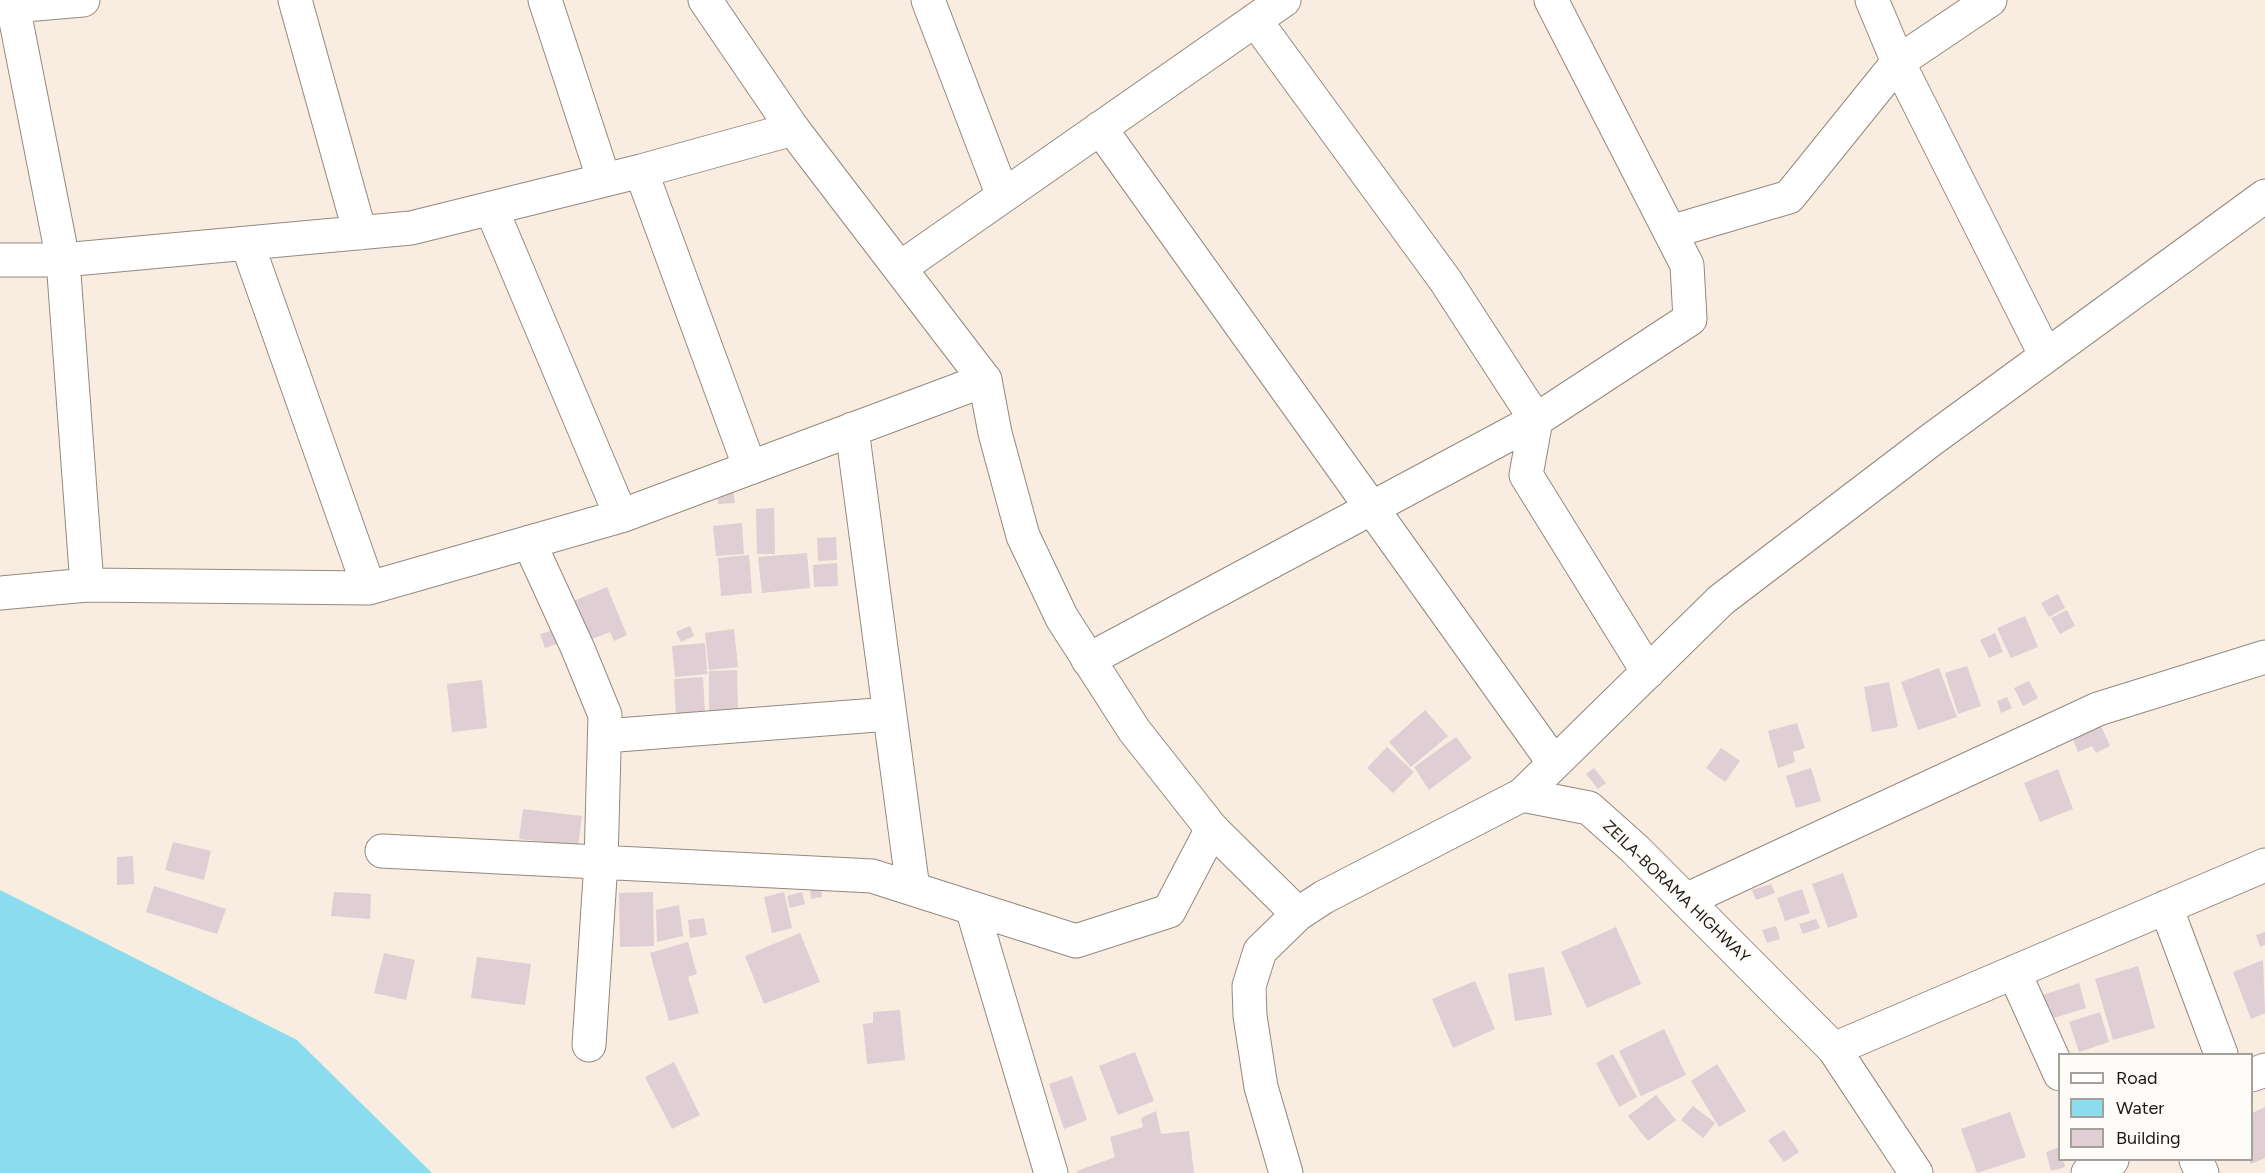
<!DOCTYPE html>
<html>
<head>
<meta charset="utf-8">
<style>
  body { margin:0 }
  #map { position:relative; width:2265px; height:1173px; overflow:hidden; background:#f9ece1; font-family:Figtree,sans-serif }
  canvas { display:block }
  .legend { position:absolute; left:2058px; top:1053px; width:195px; height:108px; box-sizing:border-box; background:#fefcf9; border:2px solid #a4a19d; margin:0; padding:8px 10px; list-style:none; font-size:18px; color:#1c1814 }
  .legend li { display:flex; align-items:center; gap:12px; height:30px }
  .legend b { width:30px; border:2px solid #a4a19d }
</style>
</head>
<body>
<div id="map">
<canvas width="2265" height="1173"></canvas>
<ul class="legend">
<li><b style="height:8px;background:#fff"></b>Road</li>
<li><b style="height:16px;background:#8bdcef"></b>Water</li>
<li><b style="height:16px;background:#dfced4"></b>Building</li>
</ul>
</div>
<script>
const g = document.querySelector('canvas').getContext('2d');
g.lineJoin = 'round';
function paint(path, color) { g.fillStyle = color; g.fill(path, 'evenodd'); }
const poly = rows => new Path2D(rows.map(r => 'M' + r).join(''));
function stroke(path, color, width, dash) { g.strokeStyle = color; g.lineWidth = width; g.lineCap = dash ? 'butt' : 'round'; g.setLineDash(dash || []); g.stroke(path); }
function drawText(font, color, halo, rows, align = 'center') {
  g.font = font + ' Figtree,sans-serif'; g.lineWidth = 5; g.setLineDash([]); g.textBaseline = 'middle'; g.strokeStyle = halo; g.fillStyle = color; for (const [text, x, y, turn = 0] of rows) {
    g.save(); g.translate(x, y); g.rotate((+turn || 0) * Math.PI / 180); g.textAlign = isNaN(turn) ? turn : align; if (halo) g.strokeText(text, 0, 0); g.fillText(text, 0, 0); g.restore();
  }
}
paint(poly([
  [0,890,297,1040,432,1173,0,1173]
]), '#8bdcef');
paint(poly([
  [733,490,735,503,718,504,717,492],
  [774,508,775,554,757,554,756,509],
  [742,523,744,554,716,556,713,526],
  [836,537,837,560,818,561,817,538],
  [807,553,810,588,762,593,758,557],
  [749,555,752,593,721,596,718,558],
  [837,563,838,586,814,587,813,565],
  [607,587,627,635,614,641,610,632,587,641,571,602],
  [2058,594,2065,608,2049,617,2041,603],
  [2067,610,2075,626,2060,634,2051,618],
  [2025,616,2038,647,2011,658,1997,628],
  [690,626,694,636,681,642,676,632],
  [558,629,562,642,545,648,540,634],
  [734,629,738,667,709,670,705,633],
  [1995,633,2003,652,1989,658,1980,640],
  [705,643,707,670,704,671,707,671,708,674,675,677,672,646],
  [1967,666,1981,706,1958,714,1945,673],
  [1939,668,1957,717,1918,730,1901,682],
  [737,670,738,713,709,713,709,671],
  [703,677,705,715,676,717,674,679],
  [482,680,487,728,452,732,447,684],
  [2029,681,2038,698,2023,706,2014,688],
  [1889,682,1898,727,1872,732,1864,687],
  [2007,697,2012,708,2001,713,1997,701],
  [1425,710,1448,736,1411,767,1389,742],
  [1797,723,1805,748,1793,752,1795,762,1778,768,1768,731],
  [2100,724,2110,746,2096,753,2092,746,2078,752,2072,737],
  [1456,737,1472,758,1429,790,1414,767],
  [1387,747,1414,772,1393,793,1367,768],
  [1721,748,1740,761,1725,782,1706,768],
  [1594,768,1606,783,1598,789,1586,774],
  [1811,768,1821,801,1796,808,1786,776],
  [2058,769,2073,809,2040,822,2024,783],
  [523,809,582,816,578,846,519,839],
  [173,842,211,851,204,880,165,870],
  [133,856,134,884,117,885,117,857],
  [1843,873,1858,917,1828,928,1812,884],
  [1771,884,1775,893,1756,900,1752,890],
  [154,886,226,909,217,934,146,912],
  [821,887,822,897,811,899,810,889],
  [1802,889,1810,913,1785,921,1777,898],
  [334,892,371,894,370,919,331,916],
  [653,892,654,946,620,947,619,893],
  [784,892,792,928,772,933,764,897],
  [802,892,805,904,790,908,787,896],
  [679,905,683,936,657,942,656,910],
  [704,918,707,935,690,938,688,920],
  [1816,919,1820,928,1803,934,1799,924],
  [1776,926,1780,939,1767,943,1762,930],
  [1616,927,1641,984,1587,1008,1561,952],
  [2265,932,2265,945,2260,947,2256,935],
  [800,933,820,982,764,1004,745,956],
  [688,942,697,974,688,977,699,1013,669,1021,650,953],
  [384,953,415,960,406,1000,374,993],
  [477,957,531,964,525,1005,471,998],
  [2263,960,2265,1013,2251,1019,2233,972],
  [2138,966,2155,1028,2113,1040,2095,979],
  [1544,967,1552,1015,1515,1021,1508,974],
  [1475,981,1495,1029,1453,1048,1432,999],
  [2079,983,2086,1008,2051,1019,2043,995],
  [900,1010,905,1060,867,1064,863,1024,873,1023,873,1012],
  [2100,1012,2109,1042,2079,1052,2069,1022],
  [1664,1029,1686,1075,1641,1096,1619,1051],
  [1135,1052,1154,1101,1118,1115,1099,1066],
  [1613,1054,1637,1097,1619,1107,1596,1063],
  [674,1062,700,1115,672,1129,645,1077],
  [1717,1064,1746,1111,1719,1127,1691,1081],
  [1072,1076,1087,1120,1064,1129,1049,1084],
  [1656,1095,1676,1120,1648,1141,1628,1116],
  [1693,1106,1715,1123,1703,1138,1681,1120],
  [2265,1107,2265,1158,2251,1164,2249,1160,2252,1160,2252,1113],
  [1156,1111,1161,1134,1189,1131,1194,1173,1077,1173,1077,1171,1115,1157,1110,1137,1143,1127,1141,1118],
  [2010,1112,2026,1157,1977,1173,1961,1129],
  [1784,1130,1799,1152,1784,1162,1768,1140],
  [2060,1147,2060,1160,2063,1160,2065,1167,2051,1171,2046,1152]
]), '#dfced4');
const minor = poly([
  [295,0,360,233],
  [545,0,604,180],
  [928,0,1003,196],
  [1551,0,1687,265,1690,319,1536,420,1526,475,1648,672],
  [1872,0,1898,62,2046,356],
  [13,6,63,260,87,585],
  [0,10,13,6,83,0],
  [1100,128,1554,763],
  [641,171,750,468],
  [491,208,621,516],
  [1670,232,1789,197,1898,62,1990,0],
  [247,243,369,588],
  [0,260,63,260,411,228,641,171,793,129],
  [900,268,1284,0],
  [852,429,913,889],
  [529,542,578,649,605,715,601,862,589,1045],
  [0,593,87,585,369,588,621,516,985,380],
  [1088,660,1536,420,1445,280,1255,20],
  [605,736,889,714],
  [1522,795,1721,600,1931,440,2265,196],
  [382,851,872,876,1076,941,1169,911,1212,829],
  [1686,900,2098,709,2265,657],
  [2166,907,2221,1054],
  [972,908,1051,1173],
  [2014,972,2060,1074],
  [1834,1049,2265,865],
  [2252,1075,2265,1070],
  [2196,1160,2202,1173],
  [2088,1173,2112,1160]
]);
const tertiary = poly([
  [705,0,793,129,985,380,995,433,1023,536,1062,618,1134,730,1212,829,1298,914]
]);
const trunk = poly([
  [1286,1173,1261,1087,1250,1016,1249,986,1260,951,1298,914,1324,897,1522,795,1589,808,1636,850,1834,1049,1916,1173]
]);
stroke(minor, '#94897e', 35);
stroke(tertiary, '#94897e', 35);
stroke(trunk, '#94897e', 35);
stroke(minor, '#fff', 33);
stroke(tertiary, '#fff', 33);
stroke(trunk, '#fff', 33);
drawText('16px', '#1c1814', '#fefcf9', [
  ["ZEILA-BORAMA HIGHWAY",1676,892,44]
]);
</script>
</body>
</html>
